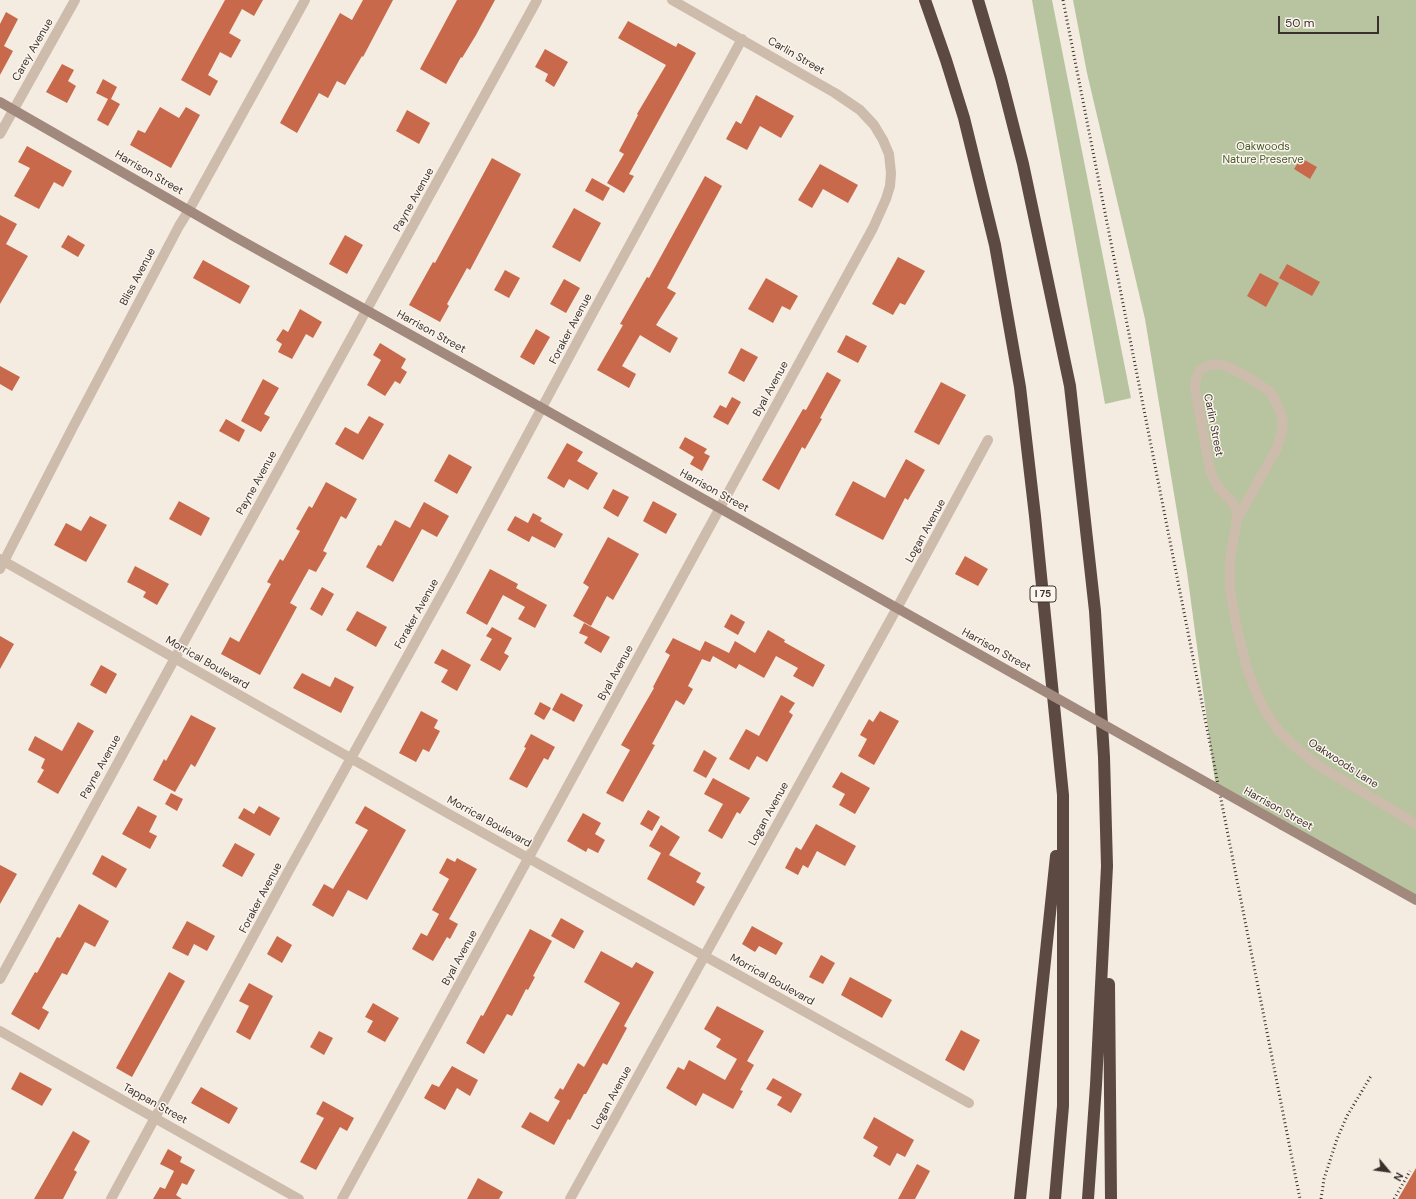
<!DOCTYPE html>
<html>
<head>
<meta charset="utf-8">
<style>
  body { margin:0 }
  #map { position:relative; width:1416px; height:1199px; overflow:hidden; background:#f4ebe1; font-family:"DM Sans",sans-serif }
  canvas { display:block }
  .north { position:absolute; left:1368px; top:1151px; width:40px; height:40px; -webkit-text-stroke:3px #fbf5ee; paint-order:stroke; rotate:119deg; font-size:11px; font-weight:700; line-height:16px; text-align:center; color:#3b302b }
  .north::after { content:''; display:block; margin:auto; width:14px; height:18px; background:#3b302b; clip-path:polygon(50% 0,100% 100%,50% 72%,0 100%) }
  .scale { position:absolute; left:1278px; top:16px; width:101px; height:18px; box-sizing:border-box; border:2px solid #3b302b; border-top:0; padding-left:5px; font-size:12px; line-height:14px; white-space:nowrap; color:#3b302b; -webkit-text-stroke:3px #fbf5ee; paint-order:stroke }
</style>
</head>
<body>
<div id="map">
<canvas width="1416" height="1199"></canvas>
<div class="north">N</div>
<div class="scale">50 m</div>
</div>
<script>
const g = document.querySelector('canvas').getContext('2d');
g.lineJoin = 'round';
function paint(path, color) { g.fillStyle = color; g.fill(path, 'evenodd'); }
const poly = rows => new Path2D(rows.map(r => 'M' + r).join(''));
function stroke(path, color, width, dash) { g.strokeStyle = color; g.lineWidth = width; g.lineCap = dash ? 'butt' : 'round'; g.setLineDash(dash || []); g.stroke(path); }
function drawText(font, color, halo, rows, align = 'center') {
  g.font = font + ' "DM Sans",sans-serif'; g.lineWidth = 3; g.setLineDash([]); g.textBaseline = 'middle'; g.strokeStyle = halo; g.fillStyle = color; for (const [text, x, y, turn = 0] of rows) {
    g.save(); g.translate(x, y); g.rotate((+turn || 0) * Math.PI / 180); g.textAlign = isNaN(turn) ? turn : align; if (halo) g.strokeText(text, 0, 0); g.fillText(text, 0, 0); g.restore();
  }
}
paint(poly([
  [1032,0,1052,0,1131,398,1105,404],
  [1073,0,1416,0,1416,900,1216,788,1187,572,1145,319,1087,73]
]), '#b8c4a0');
paint(poly([
  [225,0,263,0,254,16,242,9,229,33,241,40,231,58,220,52,208,75,218,81,210,96,181,80],
  [363,0,393,0,363,57,362,56,345,85,337,81,328,98,319,93,297,133,280,123,340,13,352,20],
  [457,0,495,0,476,35,462,58,461,57,446,84,420,69],
  [6,12,18,19,4,46,13,51,0,75,0,24],
  [628,21,676,47,678,43,696,53,629,174,634,176,624,193,607,183,624,154,619,151,638,115,637,114,666,65,618,38],
  [545,49,568,62,554,87,545,81,548,74,535,67],
  [62,64,74,70,68,81,76,86,67,103,46,92],
  [103,79,117,87,111,99,120,104,108,126,97,120,108,99,96,93],
  [756,95,794,116,781,138,760,126,747,150,726,139,736,121,741,124],
  [160,107,179,118,186,107,200,115,171,168,130,145,138,130,145,133],
  [407,110,430,123,419,144,396,131],
  [27,146,72,171,63,187,54,182,39,209,14,196,30,168,18,162],
  [492,158,521,174,470,270,467,268,447,304,449,306,440,322,409,305,433,262,435,263],
  [1301,158,1317,167,1310,179,1294,169],
  [820,164,858,185,848,203,823,189,812,208,798,200],
  [705,176,722,186,667,288,676,293,656,325,678,338,670,353,640,335,622,366,636,374,629,388,597,370,623,325,620,324,647,277,649,278],
  [592,178,610,188,603,201,585,191],
  [574,208,601,223,580,262,552,247],
  [0,215,17,224,6,244,28,256,0,304],
  [68,235,85,245,78,257,61,247],
  [345,235,363,245,347,274,329,264],
  [898,257,925,271,905,305,900,303,893,315,872,304],
  [203,260,250,286,240,304,193,278],
  [1287,264,1320,282,1312,296,1279,278],
  [505,270,520,278,509,298,494,290],
  [1260,273,1279,283,1266,307,1247,296],
  [766,278,798,296,790,310,782,306,773,323,748,309],
  [564,279,580,288,566,313,550,304],
  [300,309,322,322,313,338,306,334,292,359,278,352,282,344,276,340,283,329,288,332],
  [536,329,550,337,534,365,520,357],
  [846,335,867,346,858,363,837,352],
  [380,343,406,359,401,368,407,372,400,384,395,381,385,396,367,385,381,360,373,355],
  [741,348,758,357,744,382,728,373],
  [0,366,20,377,12,391,0,384],
  [827,372,841,380,820,418,822,419,805,449,802,447,779,490,762,480,803,409,806,410],
  [263,379,279,388,264,414,270,417,261,432,241,421],
  [941,382,966,395,939,445,914,432],
  [732,397,741,402,728,425,713,417,720,405,726,408],
  [369,416,384,424,363,460,335,444,345,427,358,434],
  [226,419,245,430,239,442,219,431],
  [685,437,707,449,704,453,710,456,702,471,690,464,694,457,679,448],
  [567,443,583,452,577,461,598,473,588,490,569,479,564,488,547,478],
  [449,454,472,467,457,494,434,481],
  [906,459,925,470,908,500,905,498,883,540,835,515,853,481,885,498],
  [326,482,357,499,346,519,341,516,323,551,327,553,316,572,309,569,290,603,297,607,260,675,221,654,230,637,239,642,271,584,267,582,280,559,283,561,300,531,296,529,309,506,312,508],
  [613,489,629,497,618,517,603,508],
  [179,501,210,518,201,536,169,519],
  [653,501,677,514,666,534,643,521],
  [424,502,449,516,437,537,422,529,393,582,366,567,378,545,381,546,395,520,410,528],
  [533,513,542,518,540,521,563,534,555,548,532,536,529,542,507,530,515,516,528,523],
  [90,516,107,525,86,562,54,545,66,523,81,531],
  [608,537,639,554,613,600,607,596,591,626,573,616,589,587,583,583],
  [965,556,988,569,978,586,955,574],
  [135,566,169,584,157,605,143,597,146,592,127,582],
  [490,569,518,584,516,588,547,605,535,628,518,619,525,607,503,595,487,625,466,613],
  [322,587,334,594,322,616,310,609],
  [357,611,387,627,376,647,346,630],
  [731,614,745,622,738,635,724,627],
  [584,623,610,637,601,653,584,643,588,637,579,633],
  [492,627,512,638,504,653,509,656,500,671,480,660,492,639,486,636],
  [768,630,785,640,784,642,825,665,813,687,793,676,798,668,776,656,764,678,739,664,736,669,713,656,710,662,702,659,688,686,693,689,684,705,676,700,652,744,655,745,623,802,606,793,630,750,621,745,654,688,653,687,670,655,665,652,673,638,700,651,705,641,729,653,735,641,755,653],
  [0,636,14,644,0,669],
  [442,649,471,665,457,691,441,682,448,670,434,663],
  [101,665,117,674,106,694,90,685],
  [302,673,330,687,335,677,354,687,341,713,293,688],
  [561,693,583,705,574,722,552,710],
  [781,695,795,703,789,712,793,715,767,762,757,756,749,770,729,759,746,729,759,736],
  [540,702,551,708,544,720,534,714],
  [421,711,438,720,434,728,440,731,429,752,423,749,416,762,399,753],
  [880,711,899,721,874,765,858,756,867,739,860,735,869,719,873,722],
  [191,715,216,728,195,767,191,764,175,792,153,780,164,759,166,761],
  [78,722,94,731,58,794,37,782,44,770,41,768,45,759,28,750,35,736,62,751],
  [531,734,555,747,548,760,544,758,527,788,509,779,526,748,524,747],
  [704,750,717,758,706,778,693,771],
  [841,772,870,788,855,814,839,805,845,794,832,787],
  [713,778,750,798,740,814,737,812,722,839,708,831,723,804,704,794],
  [171,793,183,799,177,811,165,804],
  [138,806,157,816,149,832,157,836,150,849,122,834],
  [259,806,280,818,270,836,238,818,244,808,254,814],
  [365,806,406,830,367,900,348,890,333,917,312,905,324,884,333,889,368,830,355,823],
  [648,810,660,817,652,831,640,824],
  [583,813,601,823,595,834,605,840,598,853,588,848,586,852,567,841],
  [816,824,856,846,845,866,817,851,808,868,803,865,798,875,785,868,796,847,801,850],
  [661,825,680,837,669,855,701,873,696,882,705,887,694,906,647,879,661,853,649,846],
  [235,843,255,854,242,877,222,866],
  [102,855,127,869,116,888,92,874],
  [447,858,455,862,457,858,477,869,449,919,458,924,450,939,447,937,433,961,412,949,421,933,427,936,439,914,432,910,449,879,439,873],
  [0,865,17,874,0,904],
  [79,904,109,921,95,947,85,942,67,975,62,973,42,1008,49,1012,39,1030,11,1014,35,972,37,973,57,937,60,938],
  [561,918,584,931,574,949,551,936],
  [187,921,215,936,207,951,194,944,188,956,172,948],
  [752,926,783,943,776,955,759,946,755,952,742,944],
  [530,929,552,941,533,976,535,977,528,990,526,989,512,1016,507,1014,484,1054,466,1043,481,1015,483,1016],
  [277,936,292,945,282,963,267,954],
  [601,951,632,968,636,962,654,972,624,1026,627,1028,607,1065,603,1063,586,1094,584,1094,570,1120,568,1119,554,1145,521,1127,530,1112,548,1122,560,1101,554,1098,560,1088,563,1090,578,1063,584,1067,620,1003,584,982],
  [821,955,835,963,823,984,809,977],
  [169,972,185,981,132,1077,116,1068],
  [850,977,892,1000,882,1018,841,995],
  [249,983,273,996,250,1040,236,1032,249,1006,239,1001],
  [373,1003,399,1018,385,1042,367,1032,373,1021,365,1017],
  [717,1006,764,1031,747,1061,754,1065,740,1090,743,1091,733,1109,703,1093,696,1106,666,1088,678,1067,684,1070,689,1060,725,1080,737,1059,716,1047,721,1039,704,1029],
  [961,1030,980,1040,964,1071,945,1060],
  [319,1031,333,1038,324,1055,310,1047],
  [452,1066,478,1080,470,1096,457,1088,445,1110,424,1098,432,1084,439,1087],
  [20,1072,52,1089,42,1106,11,1089],
  [773,1078,802,1094,791,1113,777,1105,782,1097,766,1089],
  [201,1087,238,1108,229,1124,191,1103],
  [323,1101,354,1118,347,1131,340,1127,316,1170,300,1162,324,1118,316,1114],
  [874,1117,914,1140,905,1157,897,1153,890,1166,873,1156,878,1147,863,1138],
  [73,1131,90,1141,74,1170,77,1172,63,1199,34,1199],
  [168,1149,182,1157,180,1162,195,1170,187,1185,182,1183,176,1195,182,1199,153,1199,160,1187,165,1189,174,1171,160,1164],
  [917,1164,930,1171,915,1199,898,1199],
  [1416,1168,1416,1199,1398,1199],
  [478,1178,503,1192,499,1199,467,1199]
]), '#c8694b');
stroke(poly([
  [0,134,75,0],
  [1237,519,1276,450,1282,431,1283,421,1280,411,1276,402,1271,393,1263,387,1246,376,1228,367,1218,364,1209,365,1200,370,1196,379,1195,389,1210,469,1213,478,1218,487,1231,501,1236,509,1237,519,1230,559,1230,589,1237,629,1247,668,1258,697,1267,714,1279,731,1293,745,1316,764,1416,824],
  [0,559,449,814,969,1103],
  [0,569,73,427,179,226,189,210,305,0],
  [0,979,175,658,537,0],
  [0,1031,299,1199],
  [111,1199,288,872,453,574,591,316,742,39],
  [342,1199,873,228,886,199,890,186,891,173,889,154,883,140,874,125,860,110,835,93,672,0],
  [570,1199,897,608,988,440]
]), '#cdbbac', 10);
stroke(poly([
  [0,102,235,237,542,408,1014,674],
  [1282,825,1416,900]
]), '#a18a7d', 10);
stroke(poly([
  [925,0,946,60,964,118,995,245,1020,387,1035,516,1063,795,1063,1106,1055,1199],
  [978,0,1001,78,1023,164,1070,386,1095,611,1104,757,1107,866,1096,1085,1088,1199],
  [1109,984,1111,1199],
  [1020,1199,1056,856]
]), '#5c4a42', 12);
stroke(poly([
  [1063,0,1300,1199],
  [1321,1199,1324,1179,1337,1139,1347,1116,1371,1076],
  [1394,1199,1410,1171]
]), '#3b302b', 3, [1, 3]);
stroke(poly([
  [1014,674,1282,825]
]), '#a18a7d', 10);
for (const [x, y, w] of [
  [1043,594,26]
]) { const box = new Path2D(); box.roundRect(x - w / 2, y - 8, w, 16, 3); g.fillStyle = '#fbf5ee'; g.fill(box); stroke(box, '#3b302b', 1); }
drawText('bold 10px', '#3b302b', null, [
  ["I 75",1043,594]
]);
drawText('11px', '#3b302b', '#fbf5ee', [
  ["Carey Avenue",33,50,-60],
  ["Carlin Street",796,56,30],
  ["Harrison Street",149,173,30],
  ["Payne Avenue",414,200,-61],
  ["Bliss Avenue",138,277,-62],
  ["Foraker Avenue",571,329,-62],
  ["Harrison Street",431,332,29],
  ["Byal Avenue",771,389,-61],
  ["Carlin Street",1213,425,79],
  ["Payne Avenue",257,483,-61],
  ["Harrison Street",714,491,29],
  ["Logan Avenue",926,531,-61],
  ["Foraker Avenue",417,614,-61],
  ["Harrison Street",996,650,29],
  ["Morrical Boulevard",207,663,30],
  ["Byal Avenue",616,673,-61],
  ["Oakwoods Lane",1343,764,33],
  ["Payne Avenue",101,767,-61],
  ["Harrison Street",1278,809,29],
  ["Logan Avenue",769,814,-61],
  ["Morrical Boulevard",489,822,29],
  ["Foraker Avenue",261,898,-62],
  ["Byal Avenue",460,958,-61],
  ["Morrical Boulevard",772,980,29],
  ["Logan Avenue",612,1098,-61],
  ["Tappan Street",155,1104,29]
]);
drawText('11px', '#4a5a2e', '#fbf5ee', [
  ["Oakwoods",1263,147],
  ["Nature Preserve",1263,160]
]);
</script>
</body>
</html>
